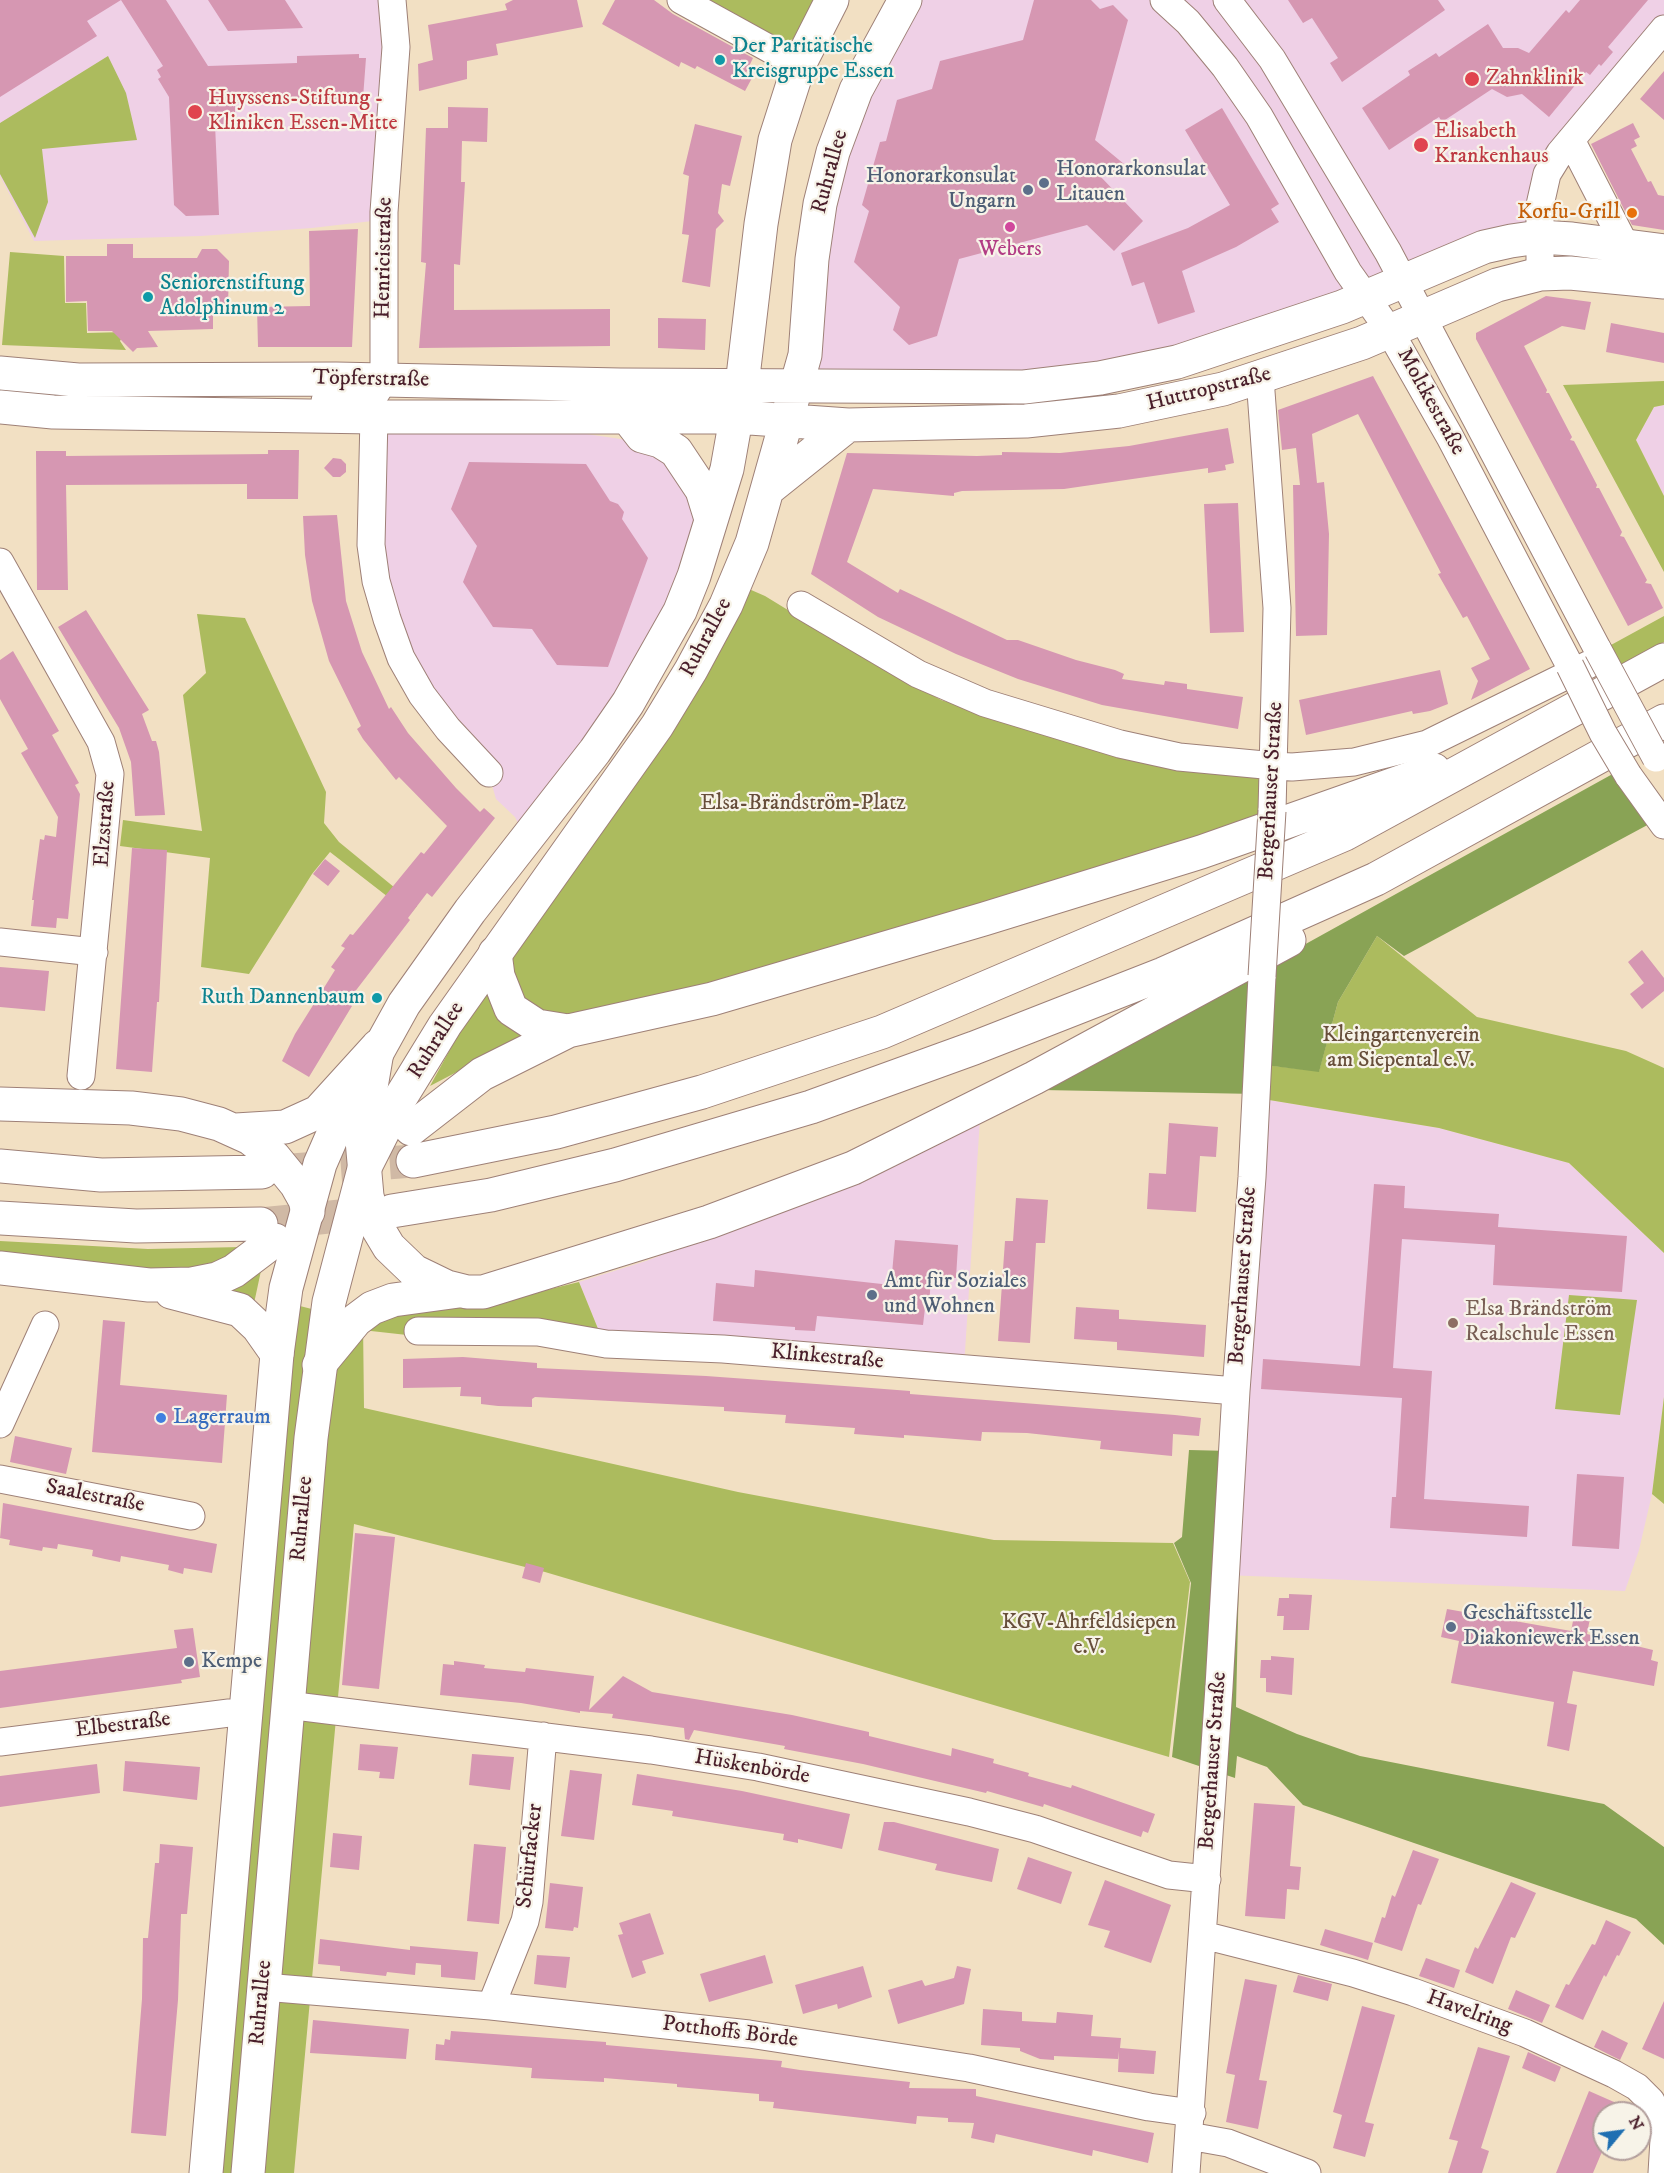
<!DOCTYPE html>
<html>
<head>
<meta charset="utf-8">
<style>
  body { margin:0 }
  #map { position:relative; width:1664px; height:2173px; overflow:hidden; background:#f2e0c3; font-family:"IM FELL DW Pica",serif }
  canvas { display:block }
  .north { position:absolute; left:1592px; top:2101px; width:60px; height:60px; box-sizing:border-box; background:#f7f3e8; border:2px solid #b29e9c; border-radius:50%; rotate:61deg; font-size:16px; font-weight:700; line-height:24px; text-align:center; color:#4a1f2b }
  .north::after { content:''; display:block; margin:auto; width:21px; height:27px; background:#1f6fb2; clip-path:polygon(50% 0,100% 100%,50% 72%,0 100%) }
</style>
</head>
<body>
<div id="map">
<canvas width="1664" height="2173"></canvas>
<div class="north">N</div>
</div>
<script>
const g = document.querySelector('canvas').getContext('2d');
g.lineJoin = 'round';
function paint(path, color) { g.fillStyle = color; g.fill(path, 'evenodd'); }
const poly = rows => new Path2D(rows.map(r => 'M' + r).join(''));
function stroke(path, color, width, dash) { g.strokeStyle = color; g.lineWidth = width; g.lineCap = dash ? 'butt' : 'round'; g.setLineDash(dash || []); g.stroke(path); }
function drawText(font, color, halo, rows, align = 'center') {
  g.font = font + ' "IM FELL DW Pica",serif'; g.lineWidth = 4.5; g.setLineDash([]); g.textBaseline = 'middle'; g.strokeStyle = halo; g.fillStyle = color; for (const [text, x, y, turn = 0] of rows) {
    g.save(); g.translate(x, y); g.rotate((+turn || 0) * Math.PI / 180); g.textAlign = isNaN(turn) ? turn : align; if (halo) g.strokeText(text, 0, 0); g.fillText(text, 0, 0); g.restore();
  }
}
paint(poly([
  [0,0,391,0,381,220,312,228,201,236,34,241,0,176],
  [906,0,1162,0,1186,24,1365,297,1100,376,798,383,821,205],
  [1165,0,1664,0,1664,26,1560,152,1538,235,1368,297],
  [1664,405,1664,496,1636,440,1654,407],
  [479,418,627,440,657,447,694,496,694,529,662,614,643,650,591,729,519,825,515,817,496,799,488,771,449,729,388,618,375,419],
  [1263,1099,1439,1128,1569,1163,1664,1253,1664,1397,1652,1494,1639,1550,1625,1591,1225,1575],
  [980,1119,964,1367,603,1341,579,1282,646,1261,817,1196]
]), '#efd0e6');
paint(poly([
  [708,0,819,0,799,38,776,43],
  [108,56,126,93,137,140,42,149,48,202,35,238,0,174,0,123],
  [10,252,64,256,65,303,86,303,87,333,125,332,120,341,126,350,2,345],
  [1664,381,1664,405,1654,407,1636,440,1664,496,1664,572,1563,385],
  [742,586,765,596,881,667,941,700,986,714,1273,767,1270,825,692,1002,560,1018,430,1086,509,942],
  [197,614,245,618,326,792,324,823,339,842,417,906,410,914,330,852,312,874,249,974,201,967,210,858,120,846,123,820,202,831,183,695,206,673],
  [1664,616,1664,642,1611,671,1600,651],
  [1377,936,1477,1017,1626,1051,1664,1068,1664,1253,1569,1163,1439,1128,1263,1099,1265,1065,1319,1071,1338,1002],
  [0,1241,148,1249,242,1247,196,1274,0,1257],
  [262,1266,253,1308,224,1291],
  [579,1282,603,1341,407,1335,371,1331,368,1327,390,1313,493,1303],
  [1569,1295,1637,1300,1620,1415,1555,1409],
  [292,1304,363,1322,364,1408,738,1492,994,1540,1173,1543,1190,1582,1169,1757,545,1572,354,1524,294,2173,207,2173],
  [1664,1397,1664,1504,1652,1494]
]), '#acbb5e');
paint(poly([
  [1618,771,1653,822,1404,956,1377,936,1338,1002,1319,1072,1265,1065,1257,1094,1042,1090],
  [1189,1450,1231,1451,1224,1574,1239,1575,1236,1707,1297,1734,1360,1756,1604,1804,1664,1847,1664,1945,1636,1919,1303,1805,1267,1767,1237,1756,1235,1778,1172,1757,1191,1583,1174,1543,1182,1537]
]), '#89a355');
paint(poly([
  [0,0,166,0,208,66,297,63,297,56,359,54,359,58,366,58,363,98,353,98,353,103,299,105,299,100,235,103,235,124,215,124,219,215,186,216,174,205,169,97,158,79,161,77,157,70,163,66,121,0,87,21,97,36,0,97],
  [208,0,285,0,303,28,228,31],
  [513,0,577,0,583,27,496,44,498,55,467,61,467,79,419,91,418,64,433,60,428,25,507,10,505,4],
  [615,0,654,0,673,14,753,58,745,75,752,78,745,91,697,66,695,69,681,62,679,67,602,24],
  [1034,0,1091,0,1100,9,1113,5,1128,20,1095,140,1130,169,1100,176,1143,221,1114,251,1087,225,959,259,937,336,909,345,893,330,900,307,854,262,869,211,862,205,880,142,886,141,897,100,932,89,940,61,1023,40],
  [1288,0,1438,0,1445,10,1342,82,1330,63,1338,58,1312,18,1303,23],
  [1580,0,1648,0,1608,47,1613,52,1601,66,1599,64,1590,75,1586,72,1549,117,1522,94,1507,97,1492,89,1442,122,1439,117,1389,150,1362,108,1410,75,1408,71,1436,53,1439,57,1488,24,1503,48,1518,48,1529,53,1566,10,1569,13],
  [1664,71,1664,120,1640,99],
  [448,107,488,108,487,142,462,141,461,182,465,182,460,265,454,264,454,310,610,309,610,346,419,348,426,263,421,262,426,128,448,128],
  [1222,108,1279,204,1271,209,1279,222,1236,247,1182,271,1195,312,1158,324,1144,282,1132,286,1121,253,1188,228,1230,205,1185,130],
  [1633,123,1640,137,1634,140,1637,146,1631,149,1648,182,1651,181,1658,195,1664,196,1664,230,1632,225,1591,144],
  [695,124,742,136,730,186,722,184,718,213,724,221,716,229,710,287,682,282,689,235,682,234,689,176,683,174],
  [358,229,352,347,258,347,257,307,310,306,309,231],
  [107,244,133,244,133,258,197,258,202,249,217,249,229,261,228,310,213,311,213,329,148,331,158,347,137,348,133,352,112,331,88,331,87,301,66,302,66,256,107,256],
  [1546,296,1591,302,1585,330,1562,326,1524,346,1547,390,1546,393,1549,393,1572,437,1570,440,1574,441,1597,485,1596,488,1599,488,1622,532,1620,536,1624,537,1647,580,1645,583,1651,584,1663,608,1628,626,1476,339,1476,333],
  [658,318,706,319,705,350,658,348],
  [1611,323,1664,333,1664,363,1606,352],
  [1373,376,1530,669,1471,700,1478,681,1471,668,1490,659,1467,616,1463,618,1438,574,1441,573,1358,414,1312,434,1317,483,1324,482,1329,534,1327,635,1296,636,1293,485,1300,485,1296,448,1282,450,1278,410],
  [1228,428,1234,463,1225,465,1226,470,1208,473,1208,468,1064,489,962,491,954,493,954,496,873,489,847,562,898,593,900,589,1007,640,1018,640,1076,660,1115,670,1124,674,1122,679,1164,685,1165,681,1187,684,1187,689,1243,697,1238,729,1102,705,1018,679,956,654,878,617,811,574,847,453,977,456,1002,455,1002,452,1060,453,1129,446],
  [268,450,299,450,298,499,247,499,247,484,66,485,68,590,37,590,36,451,66,451,66,456,268,454],
  [333,458,341,459,346,464,346,472,340,477,333,477,324,468],
  [469,462,586,464,610,501,618,504,624,512,622,519,648,558,608,667,557,665,532,629,493,627,463,582,477,546,451,509],
  [1238,503,1244,632,1210,633,1204,504],
  [337,515,346,601,362,652,389,709,391,707,408,733,456,788,480,812,484,808,495,818,432,897,427,893,408,918,410,920,347,1002,352,1006,309,1077,282,1061,295,1034,335,970,331,967,345,948,341,946,350,934,353,935,421,852,424,854,447,826,399,777,396,780,363,739,357,729,361,726,329,661,312,601,305,555,303,516],
  [86,610,149,710,142,714,152,741,156,741,159,752,165,815,135,816,131,762,119,728,58,627],
  [13,651,59,731,52,735,79,783,75,785,80,794,68,919,57,918,56,928,31,926,34,900,32,900,40,839,44,840,45,835,56,837,58,817,21,753,28,749,0,699,0,660],
  [1440,670,1448,704,1430,711,1413,714,1412,711,1306,735,1299,700],
  [132,848,167,850,159,1002,157,1002,152,1072,116,1069],
  [325,859,340,871,328,886,313,874],
  [1642,950,1664,978,1664,991,1642,1009,1630,994,1644,983,1628,962],
  [0,967,49,971,45,1011,0,1007],
  [1169,1123,1218,1127,1216,1157,1200,1156,1196,1212,1147,1209,1149,1173,1166,1174],
  [1374,1184,1405,1186,1404,1208,1499,1214,1498,1227,1627,1236,1622,1292,1493,1285,1495,1245,1402,1239,1393,1368,1432,1371,1424,1499,1529,1506,1527,1537,1390,1528,1392,1497,1396,1497,1402,1398,1261,1389,1263,1359,1360,1366],
  [1016,1198,1048,1200,1045,1243,1036,1243,1030,1343,998,1341,1005,1241,1013,1241],
  [895,1240,958,1245,956,1278,931,1276,929,1308,925,1308,923,1325,817,1316,815,1331,795,1330,795,1327,713,1321,716,1283,754,1287,755,1270,891,1285],
  [1076,1307,1119,1310,1119,1319,1206,1325,1204,1357,1117,1350,1117,1342,1074,1339],
  [103,1320,125,1322,120,1385,227,1395,222,1463,92,1452],
  [463,1357,537,1363,537,1368,706,1376,858,1387,910,1391,910,1394,1175,1415,1201,1418,1199,1436,1173,1434,1172,1456,1100,1449,1101,1441,1027,1433,982,1432,981,1441,904,1435,904,1438,854,1434,855,1428,785,1423,786,1415,724,1411,724,1407,535,1397,532,1399,532,1407,498,1406,481,1404,481,1397,460,1396,461,1387,403,1388,403,1359],
  [15,1436,72,1448,66,1474,10,1462],
  [1577,1474,1624,1477,1619,1549,1572,1546],
  [3,1503,217,1544,212,1573,184,1568,183,1574,168,1570,169,1565,121,1556,120,1562,105,1559,92,1556,93,1550,58,1544,57,1549,43,1547,42,1551,9,1545,10,1540,0,1538],
  [355,1533,395,1537,379,1689,342,1685],
  [526,1563,544,1568,540,1583,522,1578],
  [1289,1594,1312,1595,1309,1630,1283,1630,1284,1616,1277,1616,1279,1598,1289,1598],
  [1576,1606,1592,1608,1587,1634,1653,1650,1651,1660,1658,1662,1654,1686,1573,1671,1567,1703,1577,1705,1569,1751,1547,1746,1554,1702,1451,1683,1459,1641,1441,1637,1447,1609,1571,1631],
  [193,1628,200,1677,181,1680,182,1683,0,1708,0,1671,177,1648,174,1630],
  [1271,1656,1294,1658,1292,1695,1266,1692,1266,1678,1260,1678,1261,1660,1271,1660],
  [454,1661,485,1665,484,1668,525,1672,526,1668,594,1676,589,1710,623,1676,652,1692,792,1715,869,1732,869,1736,951,1756,952,1748,994,1759,993,1763,1029,1773,1028,1776,1071,1788,1072,1785,1155,1814,1148,1833,1143,1831,1141,1837,1044,1804,1043,1807,987,1791,986,1793,863,1764,784,1749,785,1746,694,1730,689,1740,685,1739,684,1728,612,1718,613,1714,580,1711,580,1713,521,1703,440,1695,443,1664,454,1665],
  [360,1744,398,1747,394,1779,379,1778,380,1772,358,1770],
  [472,1754,514,1757,510,1790,469,1785],
  [125,1761,200,1767,197,1800,123,1791],
  [97,1764,100,1793,0,1807,0,1776],
  [570,1770,602,1774,594,1840,561,1836],
  [637,1774,742,1791,850,1814,842,1849,798,1839,798,1843,783,1840,784,1834,672,1816,673,1811,632,1805],
  [1254,1803,1295,1806,1290,1866,1301,1867,1299,1890,1287,1889,1285,1919,1245,1916],
  [884,1822,894,1822,999,1849,992,1882,935,1870,937,1864,878,1850],
  [333,1833,362,1836,359,1870,330,1867],
  [160,1844,193,1847,187,1914,181,1914,178,2000,166,2136,131,2133,142,1999,143,1938,148,1938,155,1863,159,1863],
  [474,1844,506,1847,499,1924,467,1921],
  [1413,1850,1439,1859,1421,1905,1418,1904,1402,1951,1374,1942,1382,1917,1385,1918,1392,1895,1395,1897],
  [1028,1857,1072,1872,1061,1904,1017,1889],
  [1105,1880,1171,1905,1151,1963,1104,1947,1110,1931,1088,1925],
  [1511,1882,1536,1893,1515,1938,1511,1937,1493,1984,1465,1972,1475,1947,1478,1949],
  [550,1883,583,1887,578,1928,574,1927,573,1931,545,1928],
  [650,1913,664,1954,642,1961,646,1973,632,1978,618,1935,623,1934,619,1923],
  [1606,1920,1631,1932,1619,1956,1617,1955,1606,1977,1604,1975,1583,2020,1555,2007,1566,1984,1569,1985,1592,1944,1595,1945],
  [1325,1929,1373,1943,1368,1960,1320,1945],
  [320,1939,410,1950,410,1946,478,1952,475,1980,441,1977,441,1965,416,1963,415,1975,387,1972,386,1976,340,1971,340,1966,318,1964],
  [537,1955,570,1957,566,1988,534,1984],
  [765,1955,773,1983,709,2002,700,1974],
  [1426,1958,1460,1970,1454,1988,1419,1976],
  [863,1966,872,1997,838,2009,837,2004,803,2014,795,1985],
  [957,1966,971,1969,964,2004,898,2024,888,1990,922,1980,925,1986,954,1978],
  [1298,1975,1332,1984,1328,2001,1293,1992],
  [1245,1979,1277,1985,1259,2080,1267,2081,1258,2129,1226,2122,1235,2075,1226,2073],
  [1516,1990,1550,2005,1542,2023,1508,2009],
  [1664,2001,1664,2059,1642,2049],
  [1362,2006,1395,2015,1365,2122,1374,2124,1365,2157,1333,2148,1342,2115,1333,2112],
  [983,2009,1022,2012,1022,2021,1056,2023,1057,2012,1093,2015,1091,2036,1121,2038,1120,2048,1156,2051,1154,2074,1118,2072,1119,2051,1118,2059,1054,2056,1054,2060,1040,2059,1020,2051,1020,2048,981,2045],
  [313,2020,409,2029,406,2059,310,2053],
  [1602,2030,1628,2043,1620,2060,1594,2047],
  [451,2031,606,2042,606,2045,782,2061,781,2067,800,2070,910,2082,909,2088,976,2089,976,2096,1154,2133,1148,2163,1093,2150,1092,2156,996,2134,994,2143,971,2138,974,2123,948,2122,948,2118,917,2116,916,2124,773,2108,774,2102,759,2101,759,2094,677,2087,677,2084,604,2078,604,2082,531,2078,532,2068,435,2060,436,2044,444,2045,445,2039,450,2040],
  [1478,2047,1510,2056,1481,2148,1489,2151,1482,2173,1448,2173,1458,2141,1449,2139],
  [1528,2052,1561,2067,1555,2082,1522,2068],
  [1589,2091,1639,2113,1604,2113,1604,2147,1593,2173,1556,2173]
]), '#d697b2');
stroke(poly([
  [292,1170,413,1161],
  [261,1224,379,1212]
]), '#d0b9a5', 33, [33, 16]);
const minor = poly([
  [681,0,799,65],
  [1164,0,1188,22,1225,67,1259,116,1348,272,1389,330,1450,437,1570,666],
  [1227,0,1272,59,1388,252,1598,650],
  [1571,140,1625,245],
  [1540,274,1540,205,1547,174,1560,153,1664,29],
  [1260,378,1277,608,1272,811],
  [325,401,356,401,369,398,376,393,384,380,384,212,396,47,392,0],
  [374,417,371,545,376,581,387,619,401,658,422,695,448,729,489,773],
  [0,562,101,742,110,774,81,1076],
  [801,605,918,674,985,703,1120,744,1179,757,1275,766,1292,767,1354,762,1427,744,1602,658],
  [1628,775,1664,825],
  [0,942,94,952],
  [418,1331,538,1332,606,1344,723,1349,1236,1391],
  [0,1424,45,1325],
  [0,1479,191,1516],
  [287,1705,651,1750,758,1767,969,1812,1035,1829,1169,1875,1207,1879],
  [0,1742,229,1713,245,1714],
  [1203,1935,1353,1973,1413,1992,1525,2033,1614,2074,1637,2087,1651,2101,1660,2121,1664,2139,1662,2173],
  [264,1987,491,2006,749,2034,969,2068,1149,2107,1192,2113],
  [491,2006,525,1921,529,1902,543,1736],
  [1189,2136,1228,2143,1307,2173],
  [1186,2173,1219,1687,1236,1391,1252,1177,1262,976]
]);
const major = poly([
  [0,373,78,380,336,379,620,385,1024,387,1100,378,1177,362,1342,307,1484,247,1511,241,1539,237,1572,239,1664,251],
  [0,407,53,412,374,417,736,417,848,425,1026,421,1119,411,1223,389,1362,343,1497,285,1540,274,1570,273,1664,282],
  [628,418,642,436,660,441,676,451,702,490,711,519],
  [768,489,848,425],
  [206,2173,277,1354,286,1288,320,1164,337,1125,404,1004,470,911,595,751,628,703,680,611,694,576,727,469,742,385,761,224,775,140,799,65,832,0],
  [248,2173,311,1438,329,1302,364,1169,399,1100,445,1025,657,726,691,670,726,605,752,543,805,355,812,259,820,204,833,152,856,90,905,0]
]);
const highway = poly([
  [495,953,498,976,511,1009,537,1026,568,1031],
  [378,1046,362,1140,367,1196,374,1222,389,1247,414,1271,447,1287,467,1292,483,1292,709,1222,853,1168,1034,1078,1289,940],
  [0,1104,131,1108,181,1114,219,1124,250,1138,274,1157,296,1184,305,1200,308,1212],
  [411,1129,482,1074,568,1031,712,999,984,919,1201,852,1434,770],
  [236,1130,285,1127,318,1112,378,1046],
  [413,1161,556,1132,702,1092,882,1032,1345,834,1664,660],
  [0,1166,101,1175,262,1172],
  [392,1211,491,1195,615,1165,811,1107,974,1048,1163,974,1376,879,1664,721],
  [0,1218,136,1226,261,1224],
  [0,1268,149,1285,192,1284,217,1279,234,1271,275,1240],
  [171,1292,240,1310,258,1327,277,1354],
  [319,1365,356,1320,372,1308,393,1300,459,1291]
]);
stroke(minor, '#9e8077', 29);
stroke(major, '#9e8077', 35);
stroke(highway, '#9e8077', 35);
stroke(minor, '#fff', 27);
stroke(major, '#fff', 33);
stroke(highway, '#fff', 33);
const minorBridge = poly([
  [1598,650,1656,758],
  [1570,666,1603,733,1628,775],
  [1262,976,1272,811]
]);
stroke(minorBridge, '#9e8077', 29, []);
stroke(minorBridge, '#fff', 27);
for (const [x, y, r, color] of [
  [720,60,6,"#0f9aa8"],
  [1472,79,8,"#e0444e"],
  [195,112,8,"#e0444e"],
  [1421,145,8,"#e0444e"],
  [1044,183,6,"#5c6f8a"],
  [1028,190,6,"#5c6f8a"],
  [1632,213,6,"#e8710a"],
  [1010,227,6,"#d1479c"],
  [148,297,6,"#0f9aa8"],
  [377,998,6,"#0f9aa8"],
  [872,1295,6,"#5c6f8a"],
  [1453,1323,6,"#8d6e63"],
  [161,1418,6,"#3f7fe0"],
  [1451,1627,6,"#5c6f8a"],
  [189,1662,6,"#5c6f8a"]
]) { const dot = new Path2D(); dot.arc(x, y, r, 0, 2 * Math.PI); g.fillStyle = color; g.fill(dot); stroke(dot, '#f7f3e8', 2); }
drawText('22px', '#0d838f', '#f7f3e8', [
  ["Der Paritätische",732,47],
  ["Kreisgruppe Essen",732,72],
  ["Seniorenstiftung",160,284],
  ["Adolphinum 2",160,309],
  ["Ruth Dannenbaum",365,998,"right"]
], 'left');
drawText('22px', '#be3a42', '#f7f3e8', [
  ["Zahnklinik",1486,79],
  ["Huyssens-Stiftung -",208,99],
  ["Kliniken Essen-Mitte",208,124],
  ["Elisabeth",1434,132],
  ["Krankenhaus",1434,157]
], 'left');
drawText('22px', '#4e5e75', '#f7f3e8', [
  ["Honorarkonsulat",1056,170],
  ["Litauen",1056,195],
  ["Honorarkonsulat",1016,177,"right"],
  ["Ungarn",1016,202,"right"],
  ["Amt für Soziales",884,1282],
  ["und Wohnen",884,1307],
  ["Geschäftsstelle",1463,1614],
  ["Diakoniewerk Essen",1463,1639],
  ["Kempe",201,1662]
], 'left');
drawText('22px', '#4a1f2b', '#f7f3e8', [
  ["Ruhrallee",831,172,-75],
  ["Henricistraße",385,258,-89],
  ["Töpferstraße",371,380,1],
  ["Huttropstraße",1209,390,-14],
  ["Moltkestraße",1430,402,61],
  ["Ruhrallee",707,638,-62],
  ["Bergerhauser Straße",1272,791,-87],
  ["Elzstraße",106,824,-86],
  ["Ruhrallee",437,1041,-58],
  ["Bergerhauser Straße",1244,1276,-86],
  ["Klinkestraße",827,1358,5],
  ["Saalestraße",95,1497,11],
  ["Ruhrallee",303,1519,-85],
  ["Elbestraße",123,1726,-7],
  ["Bergerhauser Straße",1214,1761,-86],
  ["Hüskenbörde",752,1768,10],
  ["Schürfacker",531,1856,-84],
  ["Ruhrallee",262,2003,-85],
  ["Havelring",1469,2013,20],
  ["Potthoffs Börde",730,2033,7]
]);
drawText('22px', '#c56008', '#f7f3e8', [
  ["Korfu-Grill",1620,213]
], 'right');
drawText('22px', '#b23c85', '#f7f3e8', [
  ["Webers",1010,250]
]);
drawText('22px', '#674e3a', '#f7f3e8', [
  ["Elsa-Brändström-Platz",803,804],
  ["Kleingartenverein",1401,1036],
  ["am Siepental e.V.",1401,1061],
  ["KGV-Ahrfeldsiepen",1089,1623],
  ["e.V.",1089,1648]
]);
drawText('22px', '#785e54', '#f7f3e8', [
  ["Elsa Brändström",1465,1310],
  ["Realschule Essen",1465,1335]
], 'left');
drawText('22px', '#366cbe', '#f7f3e8', [
  ["Lagerraum",173,1418]
], 'left');
</script>
</body>
</html>
